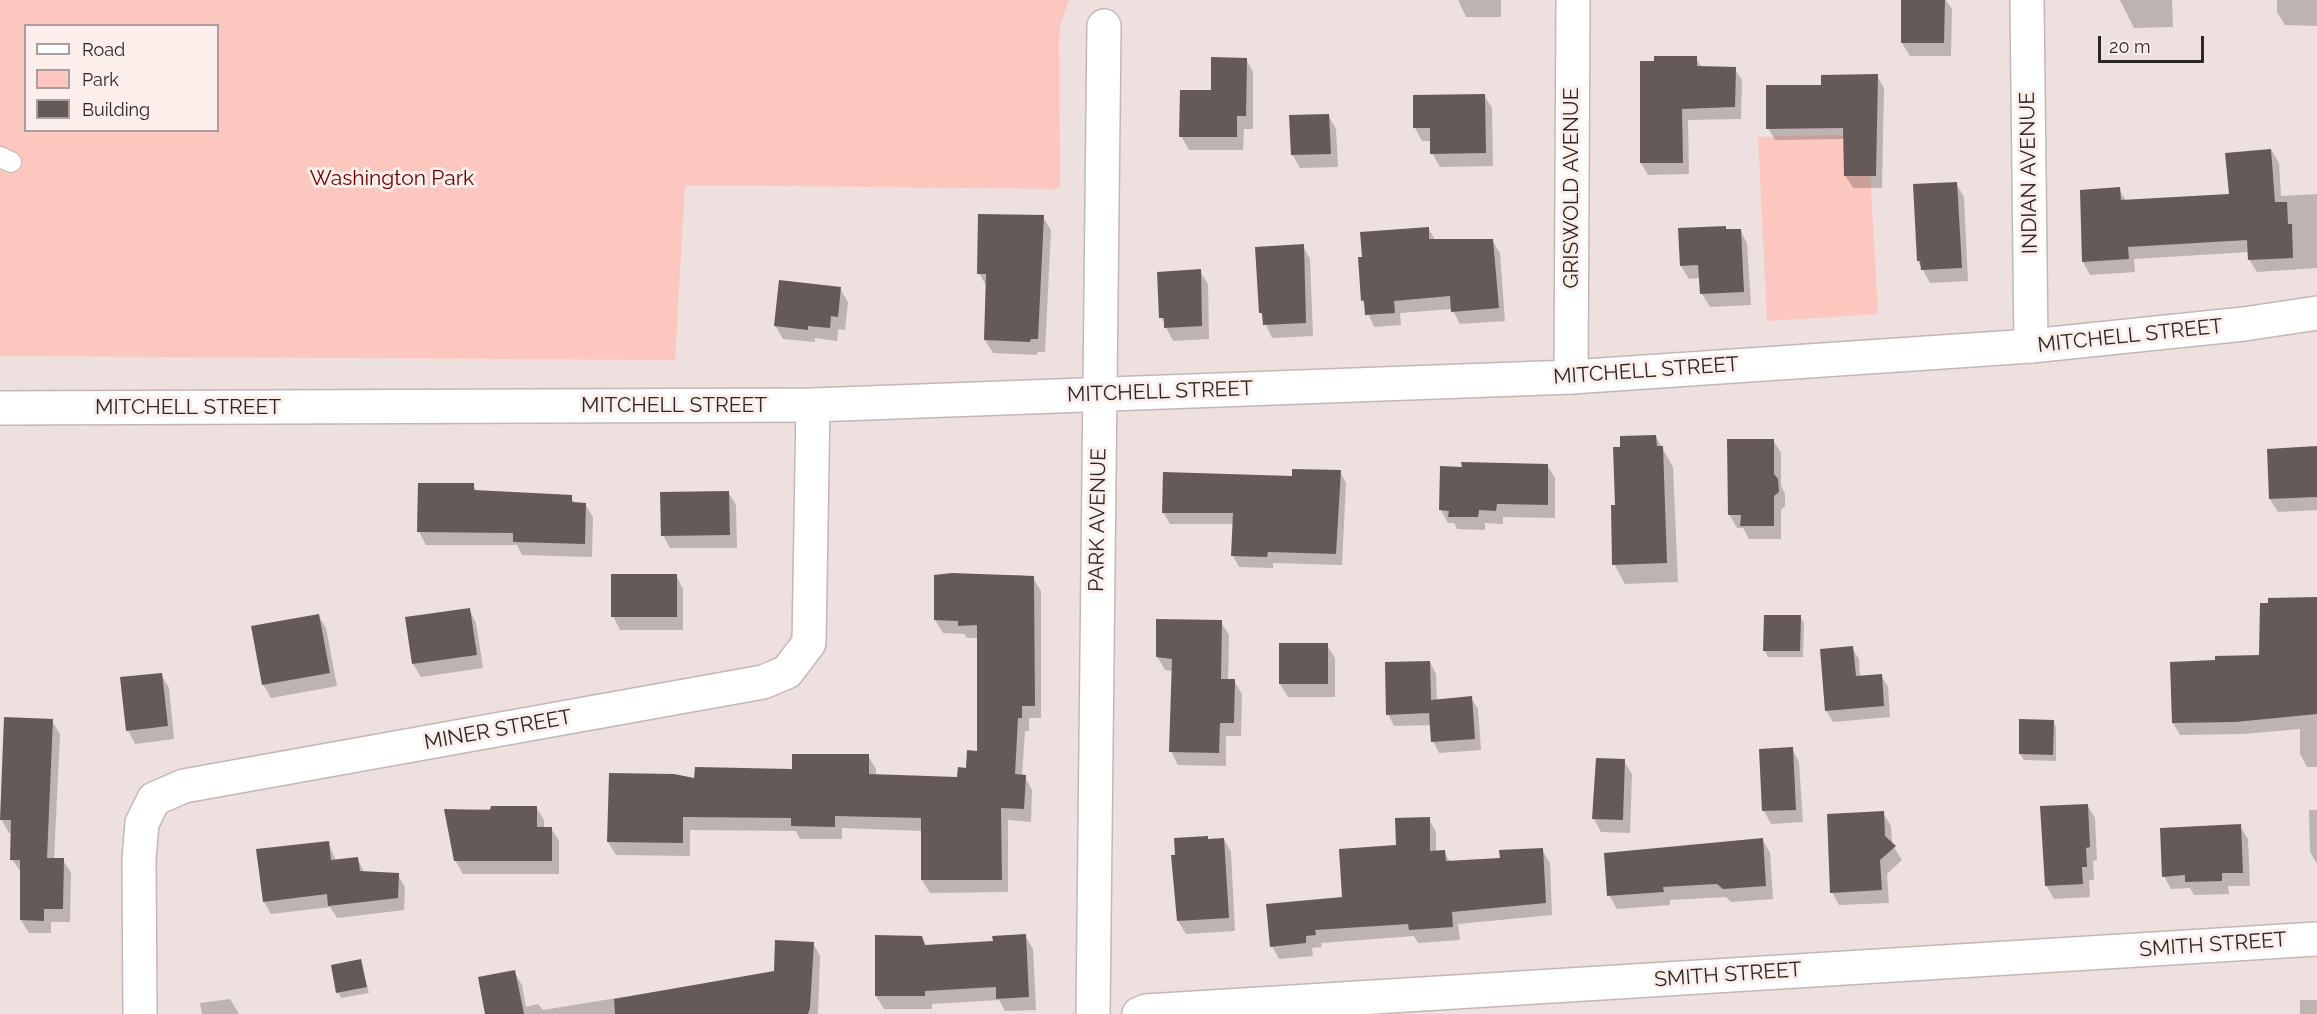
<!DOCTYPE html>
<html>
<head>
<meta charset="utf-8">
<style>
  body { margin:0 }
  #map { position:relative; width:2317px; height:1014px; overflow:hidden; background:#ede0de; font-family:Raleway,sans-serif }
  canvas { display:block }
  .legend { position:absolute; left:24px; top:24px; width:195px; height:108px; box-sizing:border-box; background:#fbeeeb; border:2px solid #a89e9d; margin:0; padding:8px 10px; list-style:none; font-size:18px; color:#2c2727 }
  .legend li { display:flex; align-items:center; gap:12px; height:30px }
  .legend b { width:30px; border:2px solid #a89e9d }
  .scale { position:absolute; left:2098px; top:36px; width:106px; height:27px; box-sizing:border-box; border:3px solid #2c2727; border-top:0; padding-left:8px; font-size:18px; line-height:21px; white-space:nowrap; color:#2c2727; -webkit-text-stroke:4px #fbeeeb; paint-order:stroke }
</style>
</head>
<body>
<div id="map">
<canvas width="2317" height="1014"></canvas>
<ul class="legend">
<li><b style="height:8px;background:#fff"></b>Road</li>
<li><b style="height:16px;background:#fcc7be"></b>Park</li>
<li><b style="height:16px;background:#655a58"></b>Building</li>
</ul>
<div class="scale">20 m</div>
</div>
<script>
const g = document.querySelector('canvas').getContext('2d');
g.lineJoin = 'round';
function paint(path, color) { g.fillStyle = color; g.fill(path, 'evenodd'); }
const poly = rows => new Path2D(rows.map(r => 'M' + r).join(''));
function stroke(path, color, width, dash) { g.strokeStyle = color; g.lineWidth = width; g.lineCap = dash ? 'butt' : 'round'; g.setLineDash(dash || []); g.stroke(path); }
function drawText(font, color, halo, rows, align = 'center') {
  g.font = font + ' Raleway,sans-serif'; g.lineWidth = 6; g.setLineDash([]); g.textBaseline = 'middle'; g.strokeStyle = halo; g.fillStyle = color; for (const [text, x, y, turn = 0] of rows) {
    g.save(); g.translate(x, y); g.rotate((+turn || 0) * Math.PI / 180); g.textAlign = isNaN(turn) ? turn : align; if (halo) g.strokeText(text, 0, 0); g.fillText(text, 0, 0); g.restore();
  }
}
paint(poly([
  [0,0,1069,0,1060,26,1059,41,1060,189,685,185,675,360,0,356],
  [26,26,218,26,218,130,26,130],
  [1868,134,1878,314,1767,321,1758,137]
]), '#fcc7be');
paint(poly([
  [1458,0,1501,0,1501,17,1466,17],
  [1903,0,1946,0,1952,9,1951,56,1910,56,1902,43],
  [2120,0,2172,0,2173,27,2134,28],
  [2277,0,2317,0,2317,26,2285,25,2277,12],
  [1696,58,1702,68,1735,69,1742,80,1741,119,1688,120,1689,174,1648,175,1641,163],
  [1246,59,1253,72,1253,129,1244,129,1243,150,1189,150,1181,136,1212,91],
  [1877,76,1884,88,1882,188,1853,188,1845,175,1845,139,1775,140,1768,128,1822,86],
  [1484,95,1492,108,1493,166,1440,167,1432,153,1432,141,1422,141,1415,128,1414,97],
  [1328,115,1336,129,1338,167,1300,168,1292,154],
  [2272,151,2279,163,2281,196,2317,194,2317,268,2257,272,2249,259,2249,252,2134,259,2135,272,2090,275,2083,262,2081,191,2119,189,2126,201,2230,195,2227,154],
  [1956,183,1964,197,1968,281,1930,283,1918,261],
  [1043,217,1051,230,1045,352,1038,352,1037,355,993,353,985,340,987,287,979,273],
  [1725,227,1727,231,1740,230,1747,243,1751,305,1710,307,1702,294,1701,278,1689,279,1681,266],
  [1428,228,1436,241,1492,240,1500,253,1505,321,1460,324,1452,309,1400,313,1401,325,1374,327,1362,300],
  [1303,246,1310,259,1313,336,1272,338,1261,313],
  [1200,271,1208,284,1209,339,1173,341,1161,317],
  [840,289,848,302,845,330,838,329,837,341,815,338,815,342,783,339,775,325],
  [1656,437,1673,467,1678,582,1625,584,1614,564,1616,506],
  [1773,440,1781,453,1781,486,1785,494,1785,506,1781,510,1781,539,1749,539,1743,528,1737,528,1729,514],
  [2317,448,2317,510,2278,512,2270,499],
  [1547,465,1555,478,1555,518,1503,517,1503,524,1485,523,1485,530,1457,529,1454,523,1448,523,1441,510,1463,468],
  [1340,472,1346,483,1342,565,1273,563,1273,568,1239,567,1233,556,1234,524,1170,524,1163,512,1294,478],
  [473,485,477,492,571,497,575,504,585,504,593,517,592,557,522,555,517,545,426,545,419,532],
  [728,492,736,505,737,548,670,548,663,535],
  [676,575,683,589,683,630,620,630,613,616],
  [1022,575,1024,578,1033,578,1041,591,1041,718,1029,718,1029,731,1025,731,1022,776,1025,777,1032,790,1031,822,1008,820,1008,892,930,893,922,880,923,831,842,828,842,839,800,839,796,831,690,830,690,856,616,855,608,842,696,780,794,771,868,756,876,769,876,776,958,778,978,752,978,638,967,638,964,634,943,633,935,620,936,576],
  [2317,598,2317,767,2307,767,2300,754,2300,729,2243,734,2180,735,2173,723,2171,663,2217,662,2260,656],
  [469,609,476,623,483,668,421,677,413,664],
  [318,615,326,628,337,686,271,698,263,684],
  [1800,617,1804,623,1803,657,1768,657,1765,651],
  [1221,622,1229,635,1228,681,1234,681,1242,694,1241,736,1226,736,1226,766,1178,765,1171,751,1173,671,1165,670,1157,656],
  [1327,645,1335,658,1335,697,1288,697,1280,684],
  [1852,648,1859,659,1860,677,1881,675,1888,687,1890,717,1833,722,1826,710],
  [1430,662,1436,674,1437,701,1471,698,1478,709,1481,750,1439,753,1433,741,1431,725,1394,726,1388,714],
  [161,674,169,688,174,739,135,744,128,730],
  [52,721,60,734,54,860,63,860,71,873,70,922,51,922,51,933,29,933,21,920,22,873,12,860,12,833,9,833,1,819],
  [2053,721,2056,727,2056,761,2024,760,2020,754],
  [1792,749,1799,762,1803,822,1771,824,1764,811],
  [1624,761,1632,774,1630,833,1601,832,1594,819],
  [2087,805,2095,818,2097,860,2093,861,2094,880,2089,880,2090,897,2054,899,2046,885],
  [536,807,544,820,544,828,551,828,559,841,559,874,463,874,455,860,445,811],
  [2309,810,2317,810,2317,864,2310,852],
  [1883,813,1891,826,1892,844,1902,860,1887,874,1889,903,1839,905,1832,892],
  [1429,819,1436,832,1436,852,1444,852,1450,862,1501,859,1542,850,1550,863,1552,915,1458,924,1460,940,1418,943,1414,936,1321,943,1322,947,1312,948,1313,956,1279,959,1272,946,1344,898],
  [2240,826,2248,839,2250,886,2228,886,2229,894,2194,895,2190,888,2171,889,2164,876],
  [1224,839,1231,852,1235,931,1186,934,1178,921],
  [1762,839,1770,853,1773,899,1731,902,1726,897,1670,900,1670,905,1617,909,1609,895],
  [328,842,336,861,357,858,364,872,398,875,405,887,404,910,337,918,330,907,271,914,264,902],
  [1025,936,1033,949,1036,1010,1005,1011,999,1000,932,1004,932,1009,884,1009,876,996,921,937,926,946,994,943],
  [813,943,820,956,818,1014,485,1014,514,972,522,985,526,1007,538,1004,543,1010,776,972],
  [360,961,369,993,341,998,338,992],
  [230,999,239,1014,202,1014,200,1003],
  [2300,1000,2317,1000,2317,1014,2300,1014]
]), '#0003');
paint(poly([
  [1901,0,1945,0,1944,43,1901,43],
  [1654,56,1697,56,1697,66,1736,67,1735,107,1682,109,1683,163,1640,163,1640,61,1654,61],
  [1211,57,1247,58,1246,116,1237,116,1237,137,1179,137,1180,90,1211,90],
  [1878,74,1876,176,1844,176,1843,128,1766,129,1766,85,1821,85,1821,75],
  [1485,94,1486,153,1430,154,1430,128,1413,128,1413,95],
  [1329,114,1331,154,1291,155,1289,115],
  [2271,149,2275,202,2287,202,2288,224,2292,224,2293,258,2248,260,2247,240,2128,247,2129,259,2082,262,2080,190,2120,187,2121,200,2229,194,2225,153],
  [1957,182,1962,268,1921,270,1920,261,1917,261,1913,184],
  [978,214,1044,215,1038,339,1031,339,1030,342,984,340,986,274,977,274],
  [1726,226,1726,229,1741,229,1744,292,1700,294,1698,265,1680,266,1678,228],
  [1429,227,1429,239,1493,239,1499,308,1451,312,1450,296,1394,301,1395,313,1365,315,1364,300,1361,301,1358,257,1362,257,1360,232],
  [1304,244,1306,323,1263,325,1262,313,1259,313,1255,247],
  [1201,269,1202,326,1164,328,1164,318,1159,318,1157,272],
  [779,280,841,287,838,317,831,316,830,328,808,326,808,330,774,326],
  [1656,435,1657,446,1663,446,1667,563,1612,565,1611,505,1615,505,1613,447,1620,447,1620,436],
  [1727,439,1774,439,1774,474,1778,479,1779,492,1774,496,1774,526,1740,526,1741,515,1728,515],
  [2317,446,2317,497,2269,499,2267,449],
  [1461,462,1548,464,1548,505,1497,504,1496,511,1479,510,1478,517,1448,517,1449,511,1439,510,1440,466,1462,467],
  [1292,469,1341,470,1336,554,1268,552,1267,557,1231,556,1233,513,1162,513,1163,472,1292,476],
  [418,483,474,483,474,490,572,495,572,502,586,503,585,544,513,542,513,533,417,532],
  [729,491,730,535,661,536,660,492],
  [952,573,1034,576,1035,706,1022,706,1022,718,1018,718,1015,774,1026,775,1024,809,1001,808,1002,880,921,880,921,818,835,816,835,827,791,826,791,818,683,817,683,843,607,842,609,773,674,774,694,778,695,767,792,769,792,754,869,754,869,774,957,777,958,767,966,768,967,750,977,751,977,625,958,626,958,621,934,620,934,575],
  [611,574,677,574,677,617,611,617],
  [2317,597,2317,714,2235,722,2172,723,2170,662,2215,660,2215,656,2259,655,2260,603,2268,603,2268,598],
  [470,608,477,655,412,664,405,617],
  [319,614,330,673,262,685,251,626],
  [1764,615,1801,615,1800,651,1763,651],
  [1156,619,1222,620,1221,679,1235,679,1234,723,1220,723,1219,753,1169,752,1172,659,1156,657],
  [1279,643,1328,643,1328,684,1279,684],
  [1853,646,1856,676,1882,674,1884,706,1825,711,1820,649],
  [1430,661,1431,700,1472,696,1475,739,1431,742,1429,713,1386,715,1385,662],
  [162,673,168,726,126,731,120,677],
  [4,717,53,719,47,858,64,858,63,909,44,909,44,921,20,920,20,860,10,860,11,820,0,820],
  [2019,719,2054,720,2053,755,2019,754],
  [1793,747,1796,810,1762,811,1759,749],
  [1596,758,1625,759,1623,820,1592,819],
  [2088,804,2090,847,2086,848,2087,867,2082,867,2083,884,2045,886,2040,806],
  [491,806,537,806,537,827,552,827,552,861,454,861,444,809,490,810],
  [1884,811,1885,836,1896,846,1880,860,1882,890,1830,893,1827,814],
  [1430,817,1430,851,1445,850,1446,861,1500,858,1499,850,1543,848,1546,903,1452,912,1453,927,1409,930,1408,924,1315,930,1316,935,1306,936,1306,943,1270,947,1266,904,1342,897,1339,849,1396,845,1395,818],
  [2241,824,2243,873,2222,873,2222,881,2185,882,2185,875,2162,877,2160,828],
  [1208,836,1208,839,1224,838,1229,918,1177,921,1171,855,1175,855,1174,838],
  [1763,838,1766,886,1723,889,1717,884,1663,887,1664,892,1607,896,1604,853],
  [329,841,331,860,358,857,360,871,399,873,398,898,328,906,327,894,263,902,256,849],
  [1026,934,1029,997,996,999,996,987,925,991,925,996,875,996,875,935,922,936,925,945,993,941,992,936],
  [775,940,814,942,810,1008,808,1014,615,1014,614,999,774,971],
  [361,959,367,987,336,993,331,965],
  [515,970,524,1014,485,1014,478,977]
]), '#655a58');
const service = poly([
  [0,157,11,162]
]);
const minor = poly([
  [2027,0,2031,346],
  [1571,377,1573,0],
  [140,1014,139,859,142,823,154,799,184,786,763,682,787,672,809,643,813,405],
  [1093,1014,1104,26],
  [1139,1014,1146,1011,2317,939]
]);
const secondary = poly([
  [0,408,813,405,1571,377,2031,346,2244,324,2317,313]
]);
stroke(service, '#c3b7b4', 22);
stroke(minor, '#c3b7b4', 36);
stroke(secondary, '#c3b7b4', 36);
stroke(service, '#fff', 20);
stroke(minor, '#fff', 33);
stroke(secondary, '#fff', 33);
drawText('21px', '#2c2727', '#fbeeeb', [
  ["INDIAN AVENUE",2029,173,-91],
  ["GRISWOLD AVENUE",1572,188,-90],
  ["MITCHELL STREET",2130,336,-6],
  ["MITCHELL STREET",1646,371,-4],
  ["MITCHELL STREET",1160,392,-2],
  ["MITCHELL STREET",674,406],
  ["MITCHELL STREET",188,408],
  ["PARK AVENUE",1098,520,-89],
  ["MINER STREET",498,730,-10],
  ["SMITH STREET",2213,945,-4],
  ["SMITH STREET",1728,975,-4]
]);
drawText('21px', '#6b0000', '#fbeeeb', [
  ["Washington Park",392,179]
]);
</script>
</body>
</html>
